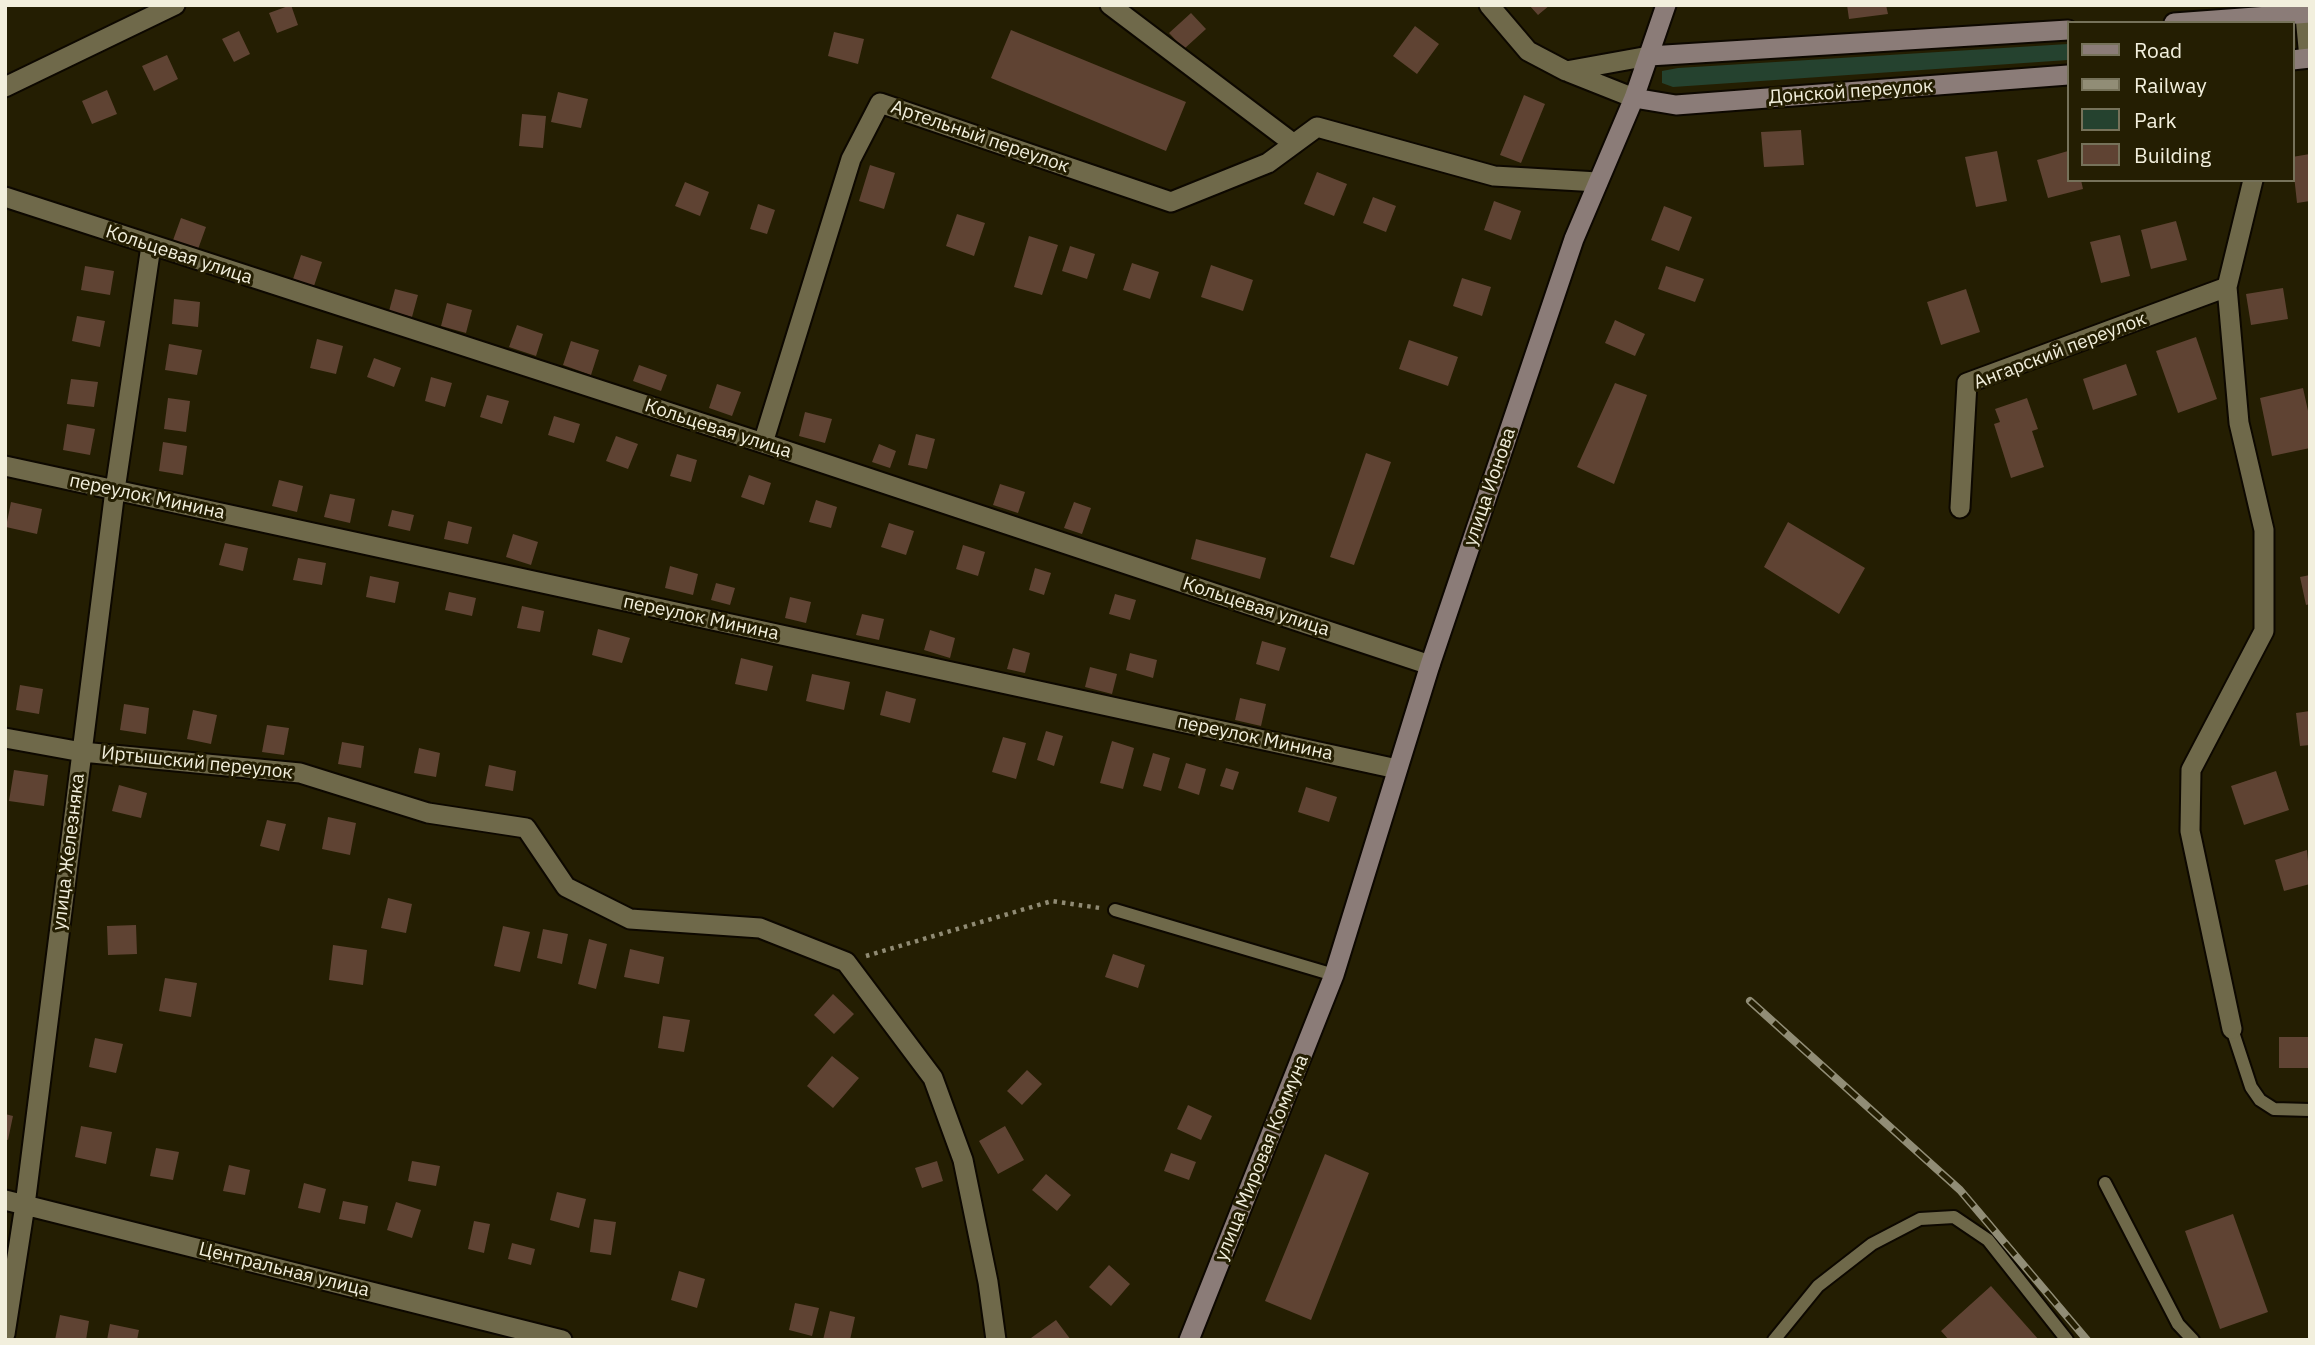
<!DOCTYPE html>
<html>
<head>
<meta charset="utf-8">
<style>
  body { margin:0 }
  #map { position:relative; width:2315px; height:1345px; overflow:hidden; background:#241e02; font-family:"IBM Plex Sans",sans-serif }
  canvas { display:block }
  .frame { position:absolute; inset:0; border:7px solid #f2efdd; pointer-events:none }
  .legend { position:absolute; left:2067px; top:21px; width:228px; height:161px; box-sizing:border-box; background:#241e02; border:2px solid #76725a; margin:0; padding:9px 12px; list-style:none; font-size:21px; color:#f2efdd }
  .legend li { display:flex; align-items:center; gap:14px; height:35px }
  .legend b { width:35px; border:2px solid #76725a }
</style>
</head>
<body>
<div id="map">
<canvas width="2315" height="1345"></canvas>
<div class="frame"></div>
<ul class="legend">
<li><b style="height:9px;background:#8b7c78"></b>Road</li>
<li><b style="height:9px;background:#918d76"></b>Railway</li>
<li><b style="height:19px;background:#25422f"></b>Park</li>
<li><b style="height:19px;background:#5f4333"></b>Building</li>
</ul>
</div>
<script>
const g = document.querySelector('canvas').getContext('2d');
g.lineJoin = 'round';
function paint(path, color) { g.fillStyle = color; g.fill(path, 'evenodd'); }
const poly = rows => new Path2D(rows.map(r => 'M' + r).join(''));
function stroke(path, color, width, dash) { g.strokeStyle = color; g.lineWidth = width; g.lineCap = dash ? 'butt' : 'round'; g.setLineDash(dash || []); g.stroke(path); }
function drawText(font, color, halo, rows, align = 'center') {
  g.font = font + ' "IBM Plex Sans",sans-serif'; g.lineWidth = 6; g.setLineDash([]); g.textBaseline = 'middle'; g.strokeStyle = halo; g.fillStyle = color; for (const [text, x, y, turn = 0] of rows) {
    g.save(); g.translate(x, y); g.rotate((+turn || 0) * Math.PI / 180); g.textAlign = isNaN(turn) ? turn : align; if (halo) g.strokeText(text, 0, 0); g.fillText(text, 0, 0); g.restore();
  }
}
paint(poly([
  [2068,44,2068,60,1673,87,1662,83,1662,71,1678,68]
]), '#25422f');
paint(poly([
  [291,5,298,25,277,33,269,13],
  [1529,5,1550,5,1538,15],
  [1847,5,1886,5,1888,14,1849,19],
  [1191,13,1206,29,1184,49,1169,33],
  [1415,26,1439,44,1417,74,1393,56],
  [1011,30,1186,102,1166,151,991,78],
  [239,31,250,54,234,62,222,39],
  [834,32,864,39,858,64,828,56],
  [167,55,178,79,154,91,142,66],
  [107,90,117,114,92,124,82,101],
  [558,92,588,99,581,128,551,122],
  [1524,95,1545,104,1521,163,1500,155],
  [522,114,546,116,543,148,519,146],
  [1801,130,1804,165,1764,167,1761,132],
  [1997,151,2007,201,1976,207,1965,157],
  [2068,151,2068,180,2081,180,2083,189,2048,198,2037,160],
  [2310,154,2310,201,2297,203,2292,157],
  [870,165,895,173,884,209,859,201],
  [1317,172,1347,184,1334,216,1304,204],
  [685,182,709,192,700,216,675,206],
  [1373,197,1396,206,1386,232,1363,223],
  [1494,201,1521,211,1511,240,1484,230],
  [758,204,775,210,767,234,750,229],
  [1664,206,1692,217,1679,251,1651,240],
  [957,214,985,223,974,256,946,246],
  [181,218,206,227,197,252,172,243],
  [2176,221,2187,260,2151,269,2141,230],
  [2120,235,2130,276,2101,283,2090,242],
  [1029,236,1058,245,1042,295,1014,287],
  [1070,246,1095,254,1087,279,1062,271],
  [301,255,322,262,314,286,293,279],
  [1132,263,1159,272,1150,299,1123,290],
  [1211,265,1253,280,1243,311,1201,297],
  [85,266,114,271,110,295,81,290],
  [1666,266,1704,279,1695,302,1658,289],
  [1462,278,1491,287,1482,316,1453,306],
  [2283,288,2288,319,2251,325,2246,294],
  [395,289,418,295,412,317,389,311],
  [1966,289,1980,332,1941,345,1927,302],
  [174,299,200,302,198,327,172,324],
  [447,303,472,310,466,333,441,326],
  [77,316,105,321,100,347,72,341],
  [1615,320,1645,334,1635,356,1605,343],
  [517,325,543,334,536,356,509,347],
  [2196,337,2217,399,2178,413,2156,351],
  [317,339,343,346,336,374,310,368],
  [1409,340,1458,357,1448,386,1399,369],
  [571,341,599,350,591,375,563,365],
  [169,344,202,350,197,375,165,370],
  [374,358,401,368,394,387,367,377],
  [2126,364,2137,395,2093,410,2083,379],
  [639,365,667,375,661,391,633,381],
  [431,377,452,383,445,407,425,401],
  [71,379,98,382,94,407,67,404],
  [1615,383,1647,395,1614,484,1577,467],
  [717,384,741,392,732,416,709,408],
  [2303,388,2310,420,2310,448,2272,456,2260,398],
  [487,395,509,401,502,424,480,417],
  [168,398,190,401,186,432,164,429],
  [2027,398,2038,429,2032,431,2044,467,2011,478,1994,424,2000,422,1995,409],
  [805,412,832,419,825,443,799,436],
  [554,416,580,424,574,443,548,435],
  [67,424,95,429,90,455,63,450],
  [916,434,935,439,927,469,908,465],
  [616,436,638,444,628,469,606,461],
  [163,442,187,446,183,475,159,471],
  [879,444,896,451,890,468,872,462],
  [1366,453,1391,462,1354,565,1330,557],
  [677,454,697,460,691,482,670,476],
  [749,475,771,483,764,505,741,497],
  [279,480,303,486,297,512,272,506],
  [1000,484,1025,492,1018,513,993,505],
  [330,494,355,499,350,523,324,517],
  [816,500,837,507,831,528,809,522],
  [11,502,42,509,37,534,6,527],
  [1074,502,1091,508,1082,534,1064,528],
  [392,510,414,515,410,531,388,526],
  [448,521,472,527,468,544,444,539],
  [1788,522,1865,568,1839,614,1764,567],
  [889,523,914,531,906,555,881,547],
  [513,534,538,542,531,565,506,557],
  [1196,539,1266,558,1260,579,1191,559],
  [225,543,248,548,243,571,219,565],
  [963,545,985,552,978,576,956,569],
  [298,558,326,563,322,585,293,580],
  [670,566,698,574,693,595,665,588],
  [1035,568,1051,573,1044,595,1029,590],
  [2310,575,2310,604,2306,605,2300,577],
  [370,576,399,582,395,603,366,597],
  [716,583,735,588,730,605,711,600],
  [449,592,476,598,472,616,445,610],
  [1115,594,1136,600,1130,620,1109,614],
  [790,597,811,602,806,623,785,618],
  [522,606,544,611,540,632,517,628],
  [862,614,884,619,879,640,856,635],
  [598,629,630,638,622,663,592,655],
  [930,630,955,638,950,658,924,650],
  [1262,641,1286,648,1279,671,1256,664],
  [1013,648,1030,653,1025,673,1007,669],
  [1130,653,1157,660,1153,678,1126,670],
  [741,658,773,666,767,691,735,684],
  [1090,667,1117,674,1112,694,1085,687],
  [812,674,850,682,844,710,806,701],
  [20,685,43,689,39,714,16,710],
  [886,691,916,699,910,723,880,715],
  [1240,698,1266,704,1261,726,1235,720],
  [124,704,149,708,146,734,120,730],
  [193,710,217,715,211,744,187,739],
  [2310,711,2310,745,2300,746,2296,713],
  [267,725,289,728,284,755,262,752],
  [1046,731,1063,736,1054,766,1037,760],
  [1003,737,1026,743,1016,779,992,772],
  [1112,741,1134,748,1123,789,1100,783],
  [342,742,364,746,361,768,338,764],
  [419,748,440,753,436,777,414,773],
  [1153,753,1170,758,1161,791,1143,786],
  [1186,763,1206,769,1199,795,1178,788],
  [489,765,516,771,513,791,485,786],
  [1226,768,1239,772,1233,790,1220,786],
  [14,770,48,775,44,806,9,801],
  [2276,771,2289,810,2244,825,2231,786],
  [119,785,147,793,141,818,112,811],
  [1306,787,1337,797,1329,822,1298,812],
  [328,817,356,823,350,855,322,849],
  [267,820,286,824,279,851,260,846],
  [2307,850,2310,884,2284,891,2275,860],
  [388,898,412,904,406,933,381,928],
  [136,925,137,954,108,955,107,926],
  [503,926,530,932,520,972,494,966],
  [543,929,568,934,562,964,537,958],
  [589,939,607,944,596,989,578,984],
  [333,945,367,950,363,985,329,980],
  [630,949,664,957,659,984,624,977],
  [1113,954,1145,965,1138,988,1105,977],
  [165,978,197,983,191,1017,159,1011],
  [833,994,854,1014,834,1034,814,1015],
  [663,1016,690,1020,684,1052,658,1048],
  [2279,1037,2310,1037,2310,1068,2279,1068],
  [95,1038,123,1044,116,1073,89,1067],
  [832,1056,859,1078,833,1108,807,1086],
  [1027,1070,1042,1084,1022,1105,1007,1091],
  [1188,1105,1212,1116,1201,1140,1177,1129],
  [5,1114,13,1116,8,1140,5,1139],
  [81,1126,112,1132,106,1164,75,1157],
  [1005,1126,1024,1160,998,1174,979,1141],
  [156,1148,179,1152,173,1180,150,1176],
  [1171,1153,1196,1162,1189,1180,1164,1171],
  [1325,1154,1369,1173,1311,1320,1265,1301],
  [412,1161,440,1166,436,1186,408,1181],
  [937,1161,943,1181,922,1188,915,1168],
  [229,1165,250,1170,245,1195,223,1191],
  [1046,1174,1071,1195,1057,1211,1032,1190],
  [304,1183,326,1189,320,1213,298,1208],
  [557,1192,586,1199,579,1228,550,1220],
  [343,1201,368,1206,365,1224,339,1219],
  [396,1202,421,1210,412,1238,387,1230],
  [2233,1214,2268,1312,2220,1329,2185,1231],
  [594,1219,616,1222,611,1255,590,1252],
  [474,1221,490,1224,484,1253,468,1249],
  [512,1243,535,1249,531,1265,508,1259],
  [1109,1265,1130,1284,1111,1306,1089,1287],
  [679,1271,705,1279,697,1308,671,1300],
  [1991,1286,2039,1340,1949,1340,1941,1331],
  [795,1303,819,1308,812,1336,789,1330],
  [830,1311,855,1317,850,1340,823,1340],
  [60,1315,89,1321,86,1340,55,1340],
  [1056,1320,1071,1340,1032,1340,1031,1338],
  [110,1324,139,1330,137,1340,107,1340]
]), '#5f4333');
const service = poly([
  [1115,910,1334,975],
  [2232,1029,2251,1087,2260,1100,2274,1109,2310,1110],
  [2105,1183,2178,1324,2193,1340],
  [1774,1340,1818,1286,1872,1244,1920,1219,1954,1217,1988,1240,2067,1340]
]);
const minor = poly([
  [1110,5,1294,144],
  [2304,5,2309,58],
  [5,87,175,5],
  [5,197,763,443,1430,665],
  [763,443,851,159,880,103,1171,202,1268,163,1317,127,1494,176,1598,182],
  [5,466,1397,769],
  [1960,508,1967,383,2227,287],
  [5,738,82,752,300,773,428,813,526,828,566,887,630,919,760,928,846,962,933,1078,963,1160,988,1282,996,1340],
  [2232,1029,2190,831,2191,770,2264,631,2264,530,2239,423,2227,287,2253,180],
  [5,1200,562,1340],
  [5,1334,25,1205,115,490,151,246]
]);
const tertiary = poly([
  [1489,5,1528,51,1566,71],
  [1634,98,1566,71,1649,56]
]);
const secondary = poly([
  [2174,23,2310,13],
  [1649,56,2068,30],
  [2292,60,2310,58],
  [1634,98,1676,105,2068,75],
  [1189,1340,1334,975,1430,665,1574,239,1634,98,1666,5]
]);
stroke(service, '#0d0800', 16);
stroke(minor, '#0d0800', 23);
stroke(tertiary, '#0d0800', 23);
stroke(secondary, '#0d0800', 23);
stroke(poly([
  [866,956,1052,901,1100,908]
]), '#908b74', 4.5, [3.5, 5]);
stroke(service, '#6f694a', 12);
stroke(minor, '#6f694a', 19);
stroke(tertiary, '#6f694a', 19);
stroke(secondary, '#8b7c78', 19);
const rail = poly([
  [1750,1001,1960,1190,2087,1340]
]);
stroke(rail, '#918d76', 8);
stroke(rail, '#241e02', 5, [16]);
drawText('19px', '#f2efdd', '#241e02', [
  ["Донской переулок",1851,92,-4],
  ["Артельный переулок",980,137,19],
  ["Кольцевая улица",179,255,18],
  ["Ангарский переулок",2060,351,-21],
  ["Кольцевая улица",718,429,18],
  ["улица Ионова",1490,487,-71],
  ["переулок Минина",147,497,12],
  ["Кольцевая улица",1256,607,18],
  ["переулок Минина",701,618,12],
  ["переулок Минина",1255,738,12],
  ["Иртышский переулок",197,763,6],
  ["улица Железняка",69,852,-83],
  ["улица Мировая Коммуна",1262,1158,-68],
  ["Центральная улица",284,1270,14]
]);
</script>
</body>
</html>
